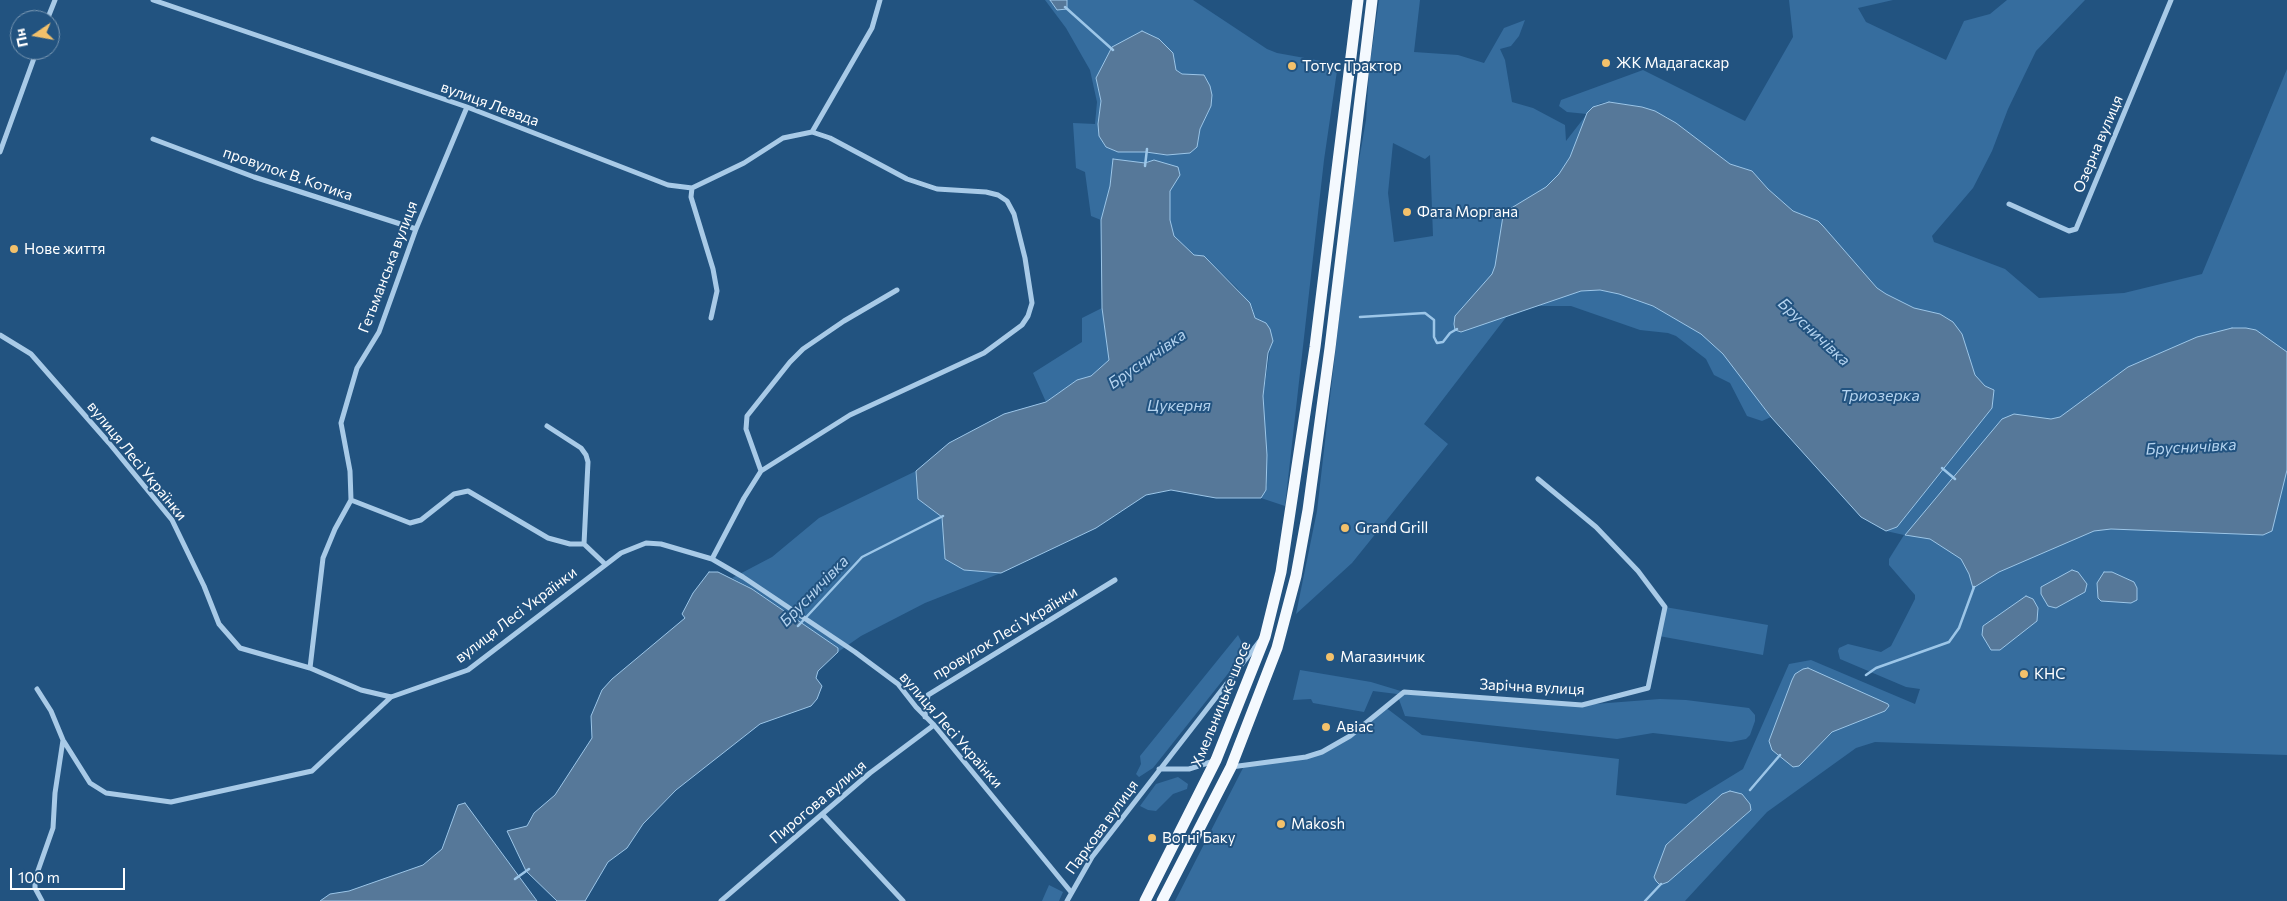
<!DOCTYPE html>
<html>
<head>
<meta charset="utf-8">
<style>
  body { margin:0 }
  #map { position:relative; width:2287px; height:901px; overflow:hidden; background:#225380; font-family:Commissioner,sans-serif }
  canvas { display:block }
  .north { position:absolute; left:10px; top:10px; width:50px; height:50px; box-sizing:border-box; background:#225380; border:1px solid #7a98b3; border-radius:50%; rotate:258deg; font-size:14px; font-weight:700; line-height:20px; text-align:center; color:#fff }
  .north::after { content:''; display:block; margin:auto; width:18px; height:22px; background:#f3c16b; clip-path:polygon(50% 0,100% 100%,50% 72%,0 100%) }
  .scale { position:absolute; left:10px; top:868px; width:115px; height:22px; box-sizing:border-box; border:2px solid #fff; border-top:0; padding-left:6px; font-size:15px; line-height:18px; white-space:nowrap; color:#fff; -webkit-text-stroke:4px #225380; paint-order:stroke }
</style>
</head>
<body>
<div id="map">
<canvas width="2287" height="901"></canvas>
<div class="north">Пн</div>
<div class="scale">100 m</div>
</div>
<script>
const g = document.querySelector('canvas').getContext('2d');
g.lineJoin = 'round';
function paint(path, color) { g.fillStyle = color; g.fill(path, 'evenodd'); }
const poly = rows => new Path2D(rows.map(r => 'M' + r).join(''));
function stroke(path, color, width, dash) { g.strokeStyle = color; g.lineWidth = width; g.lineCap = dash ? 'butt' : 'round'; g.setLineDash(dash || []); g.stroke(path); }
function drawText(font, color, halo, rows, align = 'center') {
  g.font = font + ' Commissioner,sans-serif'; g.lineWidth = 4; g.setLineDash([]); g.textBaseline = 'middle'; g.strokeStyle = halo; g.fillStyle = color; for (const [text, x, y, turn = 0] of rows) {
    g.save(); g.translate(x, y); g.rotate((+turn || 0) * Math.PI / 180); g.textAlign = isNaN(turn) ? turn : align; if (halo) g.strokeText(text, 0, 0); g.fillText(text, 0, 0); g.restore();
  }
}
paint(poly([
  [1045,0,1050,0,1057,10,1067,0,1193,0,1267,49,1277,53,1338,64,1324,160,1285,506,1261,498,1267,485,1263,396,1270,350,1264,322,1255,318,1252,307,1237,288,1204,256,1194,255,1174,236,1170,220,1170,191,1154,160,1145,163,1114,159,1110,186,1101,220,1091,216,1085,172,1076,168,1073,123,1095,124,1097,102,1090,70,1066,28],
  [1112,47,1173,53,1176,70,1182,74,1204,75,1211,106,1200,129,1197,147,1167,155,1146,152,1118,152,1106,147,1099,136,1098,124,1101,101,1096,78],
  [1379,0,1420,0,1414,52,1458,55,1484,63,1504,28,1525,20,1519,36,1511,46,1500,49,1505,60,1512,102,1533,108,1565,125,1566,141,1587,114,1567,112,1559,106,1561,100,1643,70,1745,121,1793,37,1789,0,1893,0,1858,8,1866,22,1946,60,1964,21,1990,14,2007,0,2085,0,2036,51,2008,109,1992,151,1973,188,1932,236,1934,242,2005,269,2039,298,2124,293,2202,274,2287,69,2287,755,1875,742,1856,748,1767,812,1685,901,1175,901,1244,766,1306,757,1333,747,1385,707,1422,735,1619,759,1616,795,1686,804,1743,769,1789,664,1811,660,1915,704,1920,689,1906,687,1840,659,1838,651,1839,648,1848,644,1881,652,1891,646,1915,599,1915,595,1889,565,1889,559,1904,535,1886,531,1897,527,1992,408,1994,390,1985,386,1975,375,1962,334,1947,318,1914,308,1886,294,1877,288,1818,221,1793,211,1768,189,1752,171,1730,164,1667,117,1642,107,1609,102,1601,103,1595,106,1490,318,1507,316,1424,424,1448,444,1352,563,1296,614,1317,511,1354,189,1366,120,1369,70],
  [1393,143,1425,159,1430,155,1433,236,1394,242,1388,193],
  [1600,290,1619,294,1653,306,1701,334,1723,353,1771,417,1762,421,1747,416,1730,383,1714,375,1706,359,1676,336,1668,333,1640,330,1571,306,1536,306,1581,291],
  [1102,308,1109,360,1091,376,1077,380,1046,402,1033,373,1082,342,1082,318],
  [916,471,918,499,942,517,945,559,964,570,1001,573,925,603,861,636,838,652,837,648,753,589,732,578,772,557,819,518],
  [1665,607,1768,625,1763,655,1659,636],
  [1238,635,1246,651,1153,768,1139,777,1136,774,1141,764,1140,756],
  [1300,670,1371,682,1404,692,1582,705,1660,699,1686,700,1749,708,1755,715,1755,721,1750,735,1746,739,1731,742,1653,733,1617,739,1405,716,1397,694,1373,691,1364,712,1313,703,1311,699,1293,700],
  [1178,777,1188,784,1187,789,1173,794,1156,811,1148,810,1140,806,1156,784],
  [1049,885,1063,892,1059,901,1042,901]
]), '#366d9e');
const water = poly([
  [1050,0,1067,0,1067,9,1057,10,1050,0],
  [1142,31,1159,39,1173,53,1176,70,1182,74,1204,75,1210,86,1212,95,1211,106,1200,129,1197,147,1190,153,1167,155,1146,152,1118,152,1106,147,1099,136,1098,124,1101,101,1096,78,1112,47,1142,31],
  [1609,102,1642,107,1655,111,1676,123,1730,164,1752,171,1768,189,1793,211,1818,221,1823,226,1877,288,1886,294,1914,308,1940,314,1953,322,1962,334,1975,375,1985,386,1994,390,1992,408,1897,527,1886,531,1861,517,1771,417,1723,354,1701,334,1653,306,1619,294,1600,290,1581,291,1461,332,1455,330,1454,324,1455,316,1492,274,1495,266,1503,216,1508,210,1546,187,1559,174,1570,157,1587,113,1593,107,1609,102],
  [1113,159,1145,163,1154,160,1178,167,1180,175,1170,191,1170,220,1174,236,1194,255,1204,256,1250,303,1255,318,1266,323,1270,329,1273,341,1268,353,1263,396,1267,455,1266,490,1261,498,1216,498,1171,490,1146,495,1096,528,1001,573,964,570,945,559,942,517,918,499,916,471,949,443,1004,414,1046,402,1077,380,1091,376,1109,360,1102,308,1101,220,1110,186,1113,159],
  [2232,328,2246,328,2256,330,2287,352,2287,470,2272,531,2263,535,2111,529,2094,531,1999,572,1973,588,1969,574,1961,559,1930,539,1905,535,2002,419,2014,414,2051,419,2060,417,2128,367,2197,337,2232,328],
  [2072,570,2078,572,2087,584,2085,592,2056,608,2048,606,2041,594,2041,587,2072,570],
  [709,572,718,572,752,589,838,648,838,652,818,671,816,678,822,686,817,699,811,706,760,724,676,790,643,824,627,848,608,862,585,901,557,901,526,871,507,831,527,826,534,813,555,795,592,738,591,716,602,690,612,679,685,618,682,614,693,593,709,572],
  [2104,572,2112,572,2134,582,2137,588,2137,600,2131,603,2101,601,2098,598,2097,583,2104,572],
  [2026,596,2033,599,2038,608,2037,621,2000,650,1991,650,1982,635,1983,626,2026,596],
  [1808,668,1888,704,1889,706,1885,711,1832,732,1799,766,1793,767,1772,750,1769,741,1792,680,1795,674,1803,669,1808,668],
  [1730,791,1742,794,1750,804,1751,810,1668,882,1660,885,1656,881,1654,877,1666,845,1722,794,1730,791],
  [465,803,537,901,320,901,330,894,349,891,423,865,442,849,458,805,465,803]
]);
paint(water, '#567899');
stroke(water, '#9cc6e8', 1);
stroke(poly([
  [1065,7,1113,50],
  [1145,166,1147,149],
  [1360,317,1425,313,1434,320,1434,337,1437,343,1443,342,1450,333,1457,329],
  [1942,468,1955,479],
  [798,626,862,557,943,516],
  [1866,675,1876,668,1949,642,1959,628,1974,587],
  [1750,790,1780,755],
  [515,879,529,869],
  [1645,901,1661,884]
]), '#9cc6e8', 2.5);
stroke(poly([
  [153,0,467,107,668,185,692,188,744,163,783,138,812,132],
  [47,20,55,0],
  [812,132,872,28,880,0],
  [153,139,254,177,416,229],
  [0,152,37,50],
  [692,188,691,197,713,269,717,291,711,318],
  [2009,204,2069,231,2076,229,2171,0],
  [0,335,31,354,109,443,172,520,204,586,219,624,240,648,310,668,361,690,391,697,468,670,621,553,646,543,661,544,712,559,743,577,855,652,898,684,916,707,934,725,1071,892],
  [547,426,581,448,586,455,588,462,584,544],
  [761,471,746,429,747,416,790,362,803,349,844,321,897,290],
  [351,500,410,523,421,520,454,494,468,491,548,538,570,544,584,544,605,564],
  [712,559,744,498,761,471,850,415,984,353,1022,325,1028,316,1032,303,1025,258,1014,214,1007,201,998,195,986,192,937,189,907,179,830,138,812,132],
  [310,668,323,558,335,529,351,500,350,471,341,423,357,368,379,332,416,229,467,107],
  [37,689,51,711,63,740,90,783,106,793,171,802,312,771,391,697],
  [925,717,928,695,1115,580],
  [1231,767,1306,757,1322,752,1350,736,1404,692,1582,705,1648,688,1665,607,1638,571,1596,527,1538,479],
  [1159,769,1189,769,1214,761],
  [822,814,903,901],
  [42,901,35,888,35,879,53,828,55,793,63,740],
  [721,901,870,773,934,725],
  [1067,901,1092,857,1259,642]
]), '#a8cae7', 5);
stroke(poly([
  [1145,901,1216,760,1265,637,1281,572,1315,347,1358,0],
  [1162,901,1231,767,1277,648,1296,576,1308,510,1330,348,1372,0]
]), '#f4f9fe', 11);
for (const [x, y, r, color] of [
  [1606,63,5,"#f3c16b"],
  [1292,66,5,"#f3c16b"],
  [1407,212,5,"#f3c16b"],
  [14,249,5,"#f3c16b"],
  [1345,528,5,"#f3c16b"],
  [1330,657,5,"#f3c16b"],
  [2024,674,5,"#f3c16b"],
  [1326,727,5,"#f3c16b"],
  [1281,824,5,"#f3c16b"],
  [1152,838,5,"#f3c16b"]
]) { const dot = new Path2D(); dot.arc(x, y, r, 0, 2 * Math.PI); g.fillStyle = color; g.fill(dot); stroke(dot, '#225380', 2); }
drawText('15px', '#fff', '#225380', [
  ["ЖК Мадагаскар",1616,63],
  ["Тотус Трактор",1302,66],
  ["Фата Моргана",1417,212],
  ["Нове життя",24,249],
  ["Grand Grill",1355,528],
  ["Магазинчик",1340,657],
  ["КНС",2034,674],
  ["Авіас",1336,727],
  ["Makosh",1291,824],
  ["Вогні Баку",1162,838]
], 'left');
drawText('15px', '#fff', '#225380', [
  ["вулиця Левада",490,104,20],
  ["Озерна вулиця",2098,144,-67],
  ["провулок В. Котика",288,174,19],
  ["Гетьманська вулиця",388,267,-69],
  ["вулиця Лесі Українки",137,461,51],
  ["вулиця Лесі Українки",516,615,-37],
  ["провулок Лесі Українки",1005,633,-31],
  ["Зарічна вулиця",1532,687,3],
  ["Хмельницьке шосе",1221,704,-68],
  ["вулиця Лесі Українки",951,730,49],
  ["Пирогова вулиця",818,802,-40],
  ["Паркова вулиця",1102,827,-54]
]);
drawText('italic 16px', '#b4d3ef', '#225380', [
  ["Брусничівка",1814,332,43],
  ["Брусничівка",1147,359,-35],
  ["Триозерка",1880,396],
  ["Цукерня",1179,406],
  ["Брусничівка",2191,447,-3],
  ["Брусничівка",814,591,-46]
]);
</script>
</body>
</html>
